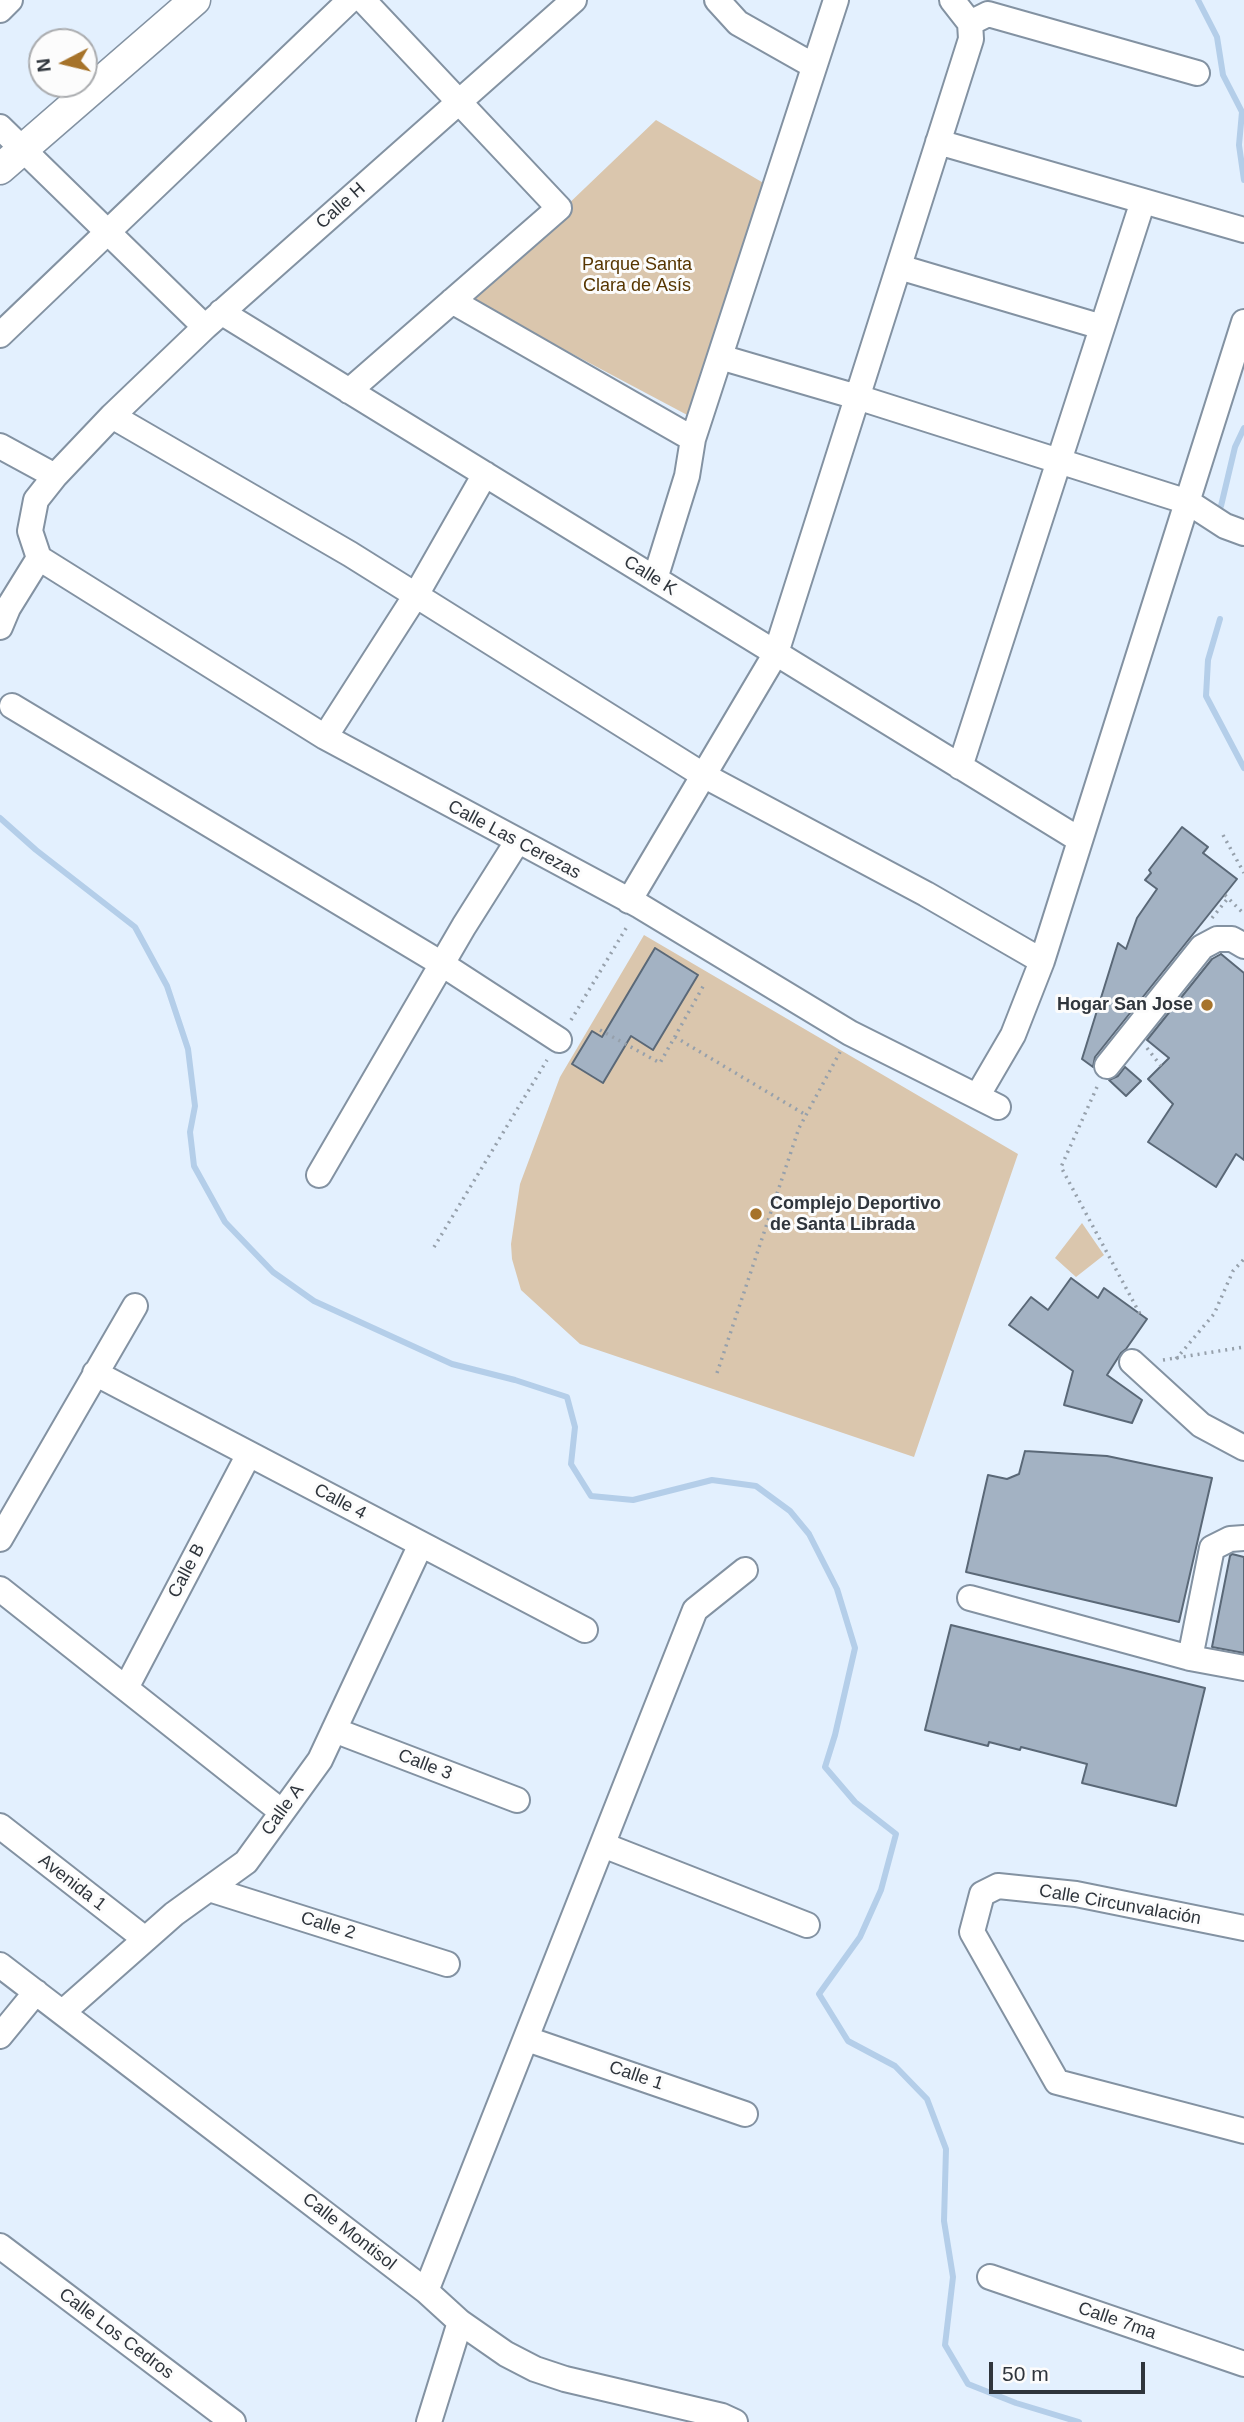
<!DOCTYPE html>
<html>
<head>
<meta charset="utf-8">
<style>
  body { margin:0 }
  #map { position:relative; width:1244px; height:2422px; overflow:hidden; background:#e3f0fe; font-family:Arial,sans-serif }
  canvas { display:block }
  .north { position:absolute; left:28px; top:28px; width:70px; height:70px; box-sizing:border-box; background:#fcfcfc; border:2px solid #aaacaf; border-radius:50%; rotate:263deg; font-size:19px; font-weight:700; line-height:28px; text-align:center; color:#2f353c }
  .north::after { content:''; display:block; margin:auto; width:24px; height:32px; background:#a6732a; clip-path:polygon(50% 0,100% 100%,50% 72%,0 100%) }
  .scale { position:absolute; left:989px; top:2362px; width:156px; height:32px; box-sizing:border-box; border:4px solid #2f353c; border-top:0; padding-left:9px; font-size:21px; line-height:24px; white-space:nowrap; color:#2f353c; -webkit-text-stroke:5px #fcfcfc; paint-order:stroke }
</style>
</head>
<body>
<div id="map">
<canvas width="1244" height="2422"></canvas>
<div class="north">N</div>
<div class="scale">50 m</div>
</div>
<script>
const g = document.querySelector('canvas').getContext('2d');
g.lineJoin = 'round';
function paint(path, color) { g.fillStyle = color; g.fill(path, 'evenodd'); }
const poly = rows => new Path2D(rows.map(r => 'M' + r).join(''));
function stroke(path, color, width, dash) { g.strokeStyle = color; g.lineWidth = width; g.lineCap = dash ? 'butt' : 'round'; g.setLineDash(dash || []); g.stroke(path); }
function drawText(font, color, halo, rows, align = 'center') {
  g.font = font + ' Arial,sans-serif'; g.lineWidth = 6; g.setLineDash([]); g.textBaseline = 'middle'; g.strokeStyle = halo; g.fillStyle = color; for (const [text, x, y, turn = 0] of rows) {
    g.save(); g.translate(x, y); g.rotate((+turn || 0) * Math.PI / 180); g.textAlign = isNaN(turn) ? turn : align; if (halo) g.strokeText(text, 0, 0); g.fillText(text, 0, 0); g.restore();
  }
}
paint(poly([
  [656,120,772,188,691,417,469,299],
  [644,935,1018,1154,914,1457,580,1344,521,1290,512,1259,511,1244,520,1184,560,1077],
  [1082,1223,1104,1255,1076,1277,1055,1258]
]), '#dac6ad');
stroke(poly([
  [1198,0,1217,37,1223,75,1242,112,1239,145,1244,180],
  [1221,506,1235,447,1244,428],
  [1220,619,1208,660,1206,696,1244,768],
  [0,818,36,850,135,927,167,986,188,1049,195,1106,190,1132,194,1166,225,1222,273,1272,314,1301,452,1364,515,1380,567,1397,575,1427,571,1464,591,1496,633,1500,712,1480,756,1486,790,1511,809,1534,837,1589,855,1648,835,1735,825,1767,855,1802,896,1834,881,1890,860,1937,819,1994,848,2041,895,2066,927,2099,946,2149,944,2221,953,2277,945,2345,968,2384,1016,2403,1079,2422]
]), '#b4cee9', 6);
const building = poly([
  [1182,827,1208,847,1203,853,1237,879,1095,1057,1093,1067,1082,1059,1118,943,1126,949,1137,918,1157,889,1145,880,1151,873,1149,870,1182,827],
  [655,948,698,975,653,1050,631,1036,603,1083,572,1064,592,1031,602,1037,655,948],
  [1221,954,1244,973,1244,1160,1236,1154,1216,1187,1148,1142,1173,1104,1148,1079,1169,1058,1147,1040,1212,959,1221,954],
  [1125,1067,1141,1081,1126,1096,1109,1080,1118,1076,1125,1067],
  [1071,1278,1098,1298,1104,1288,1147,1319,1126,1349,1121,1353,1107,1375,1142,1400,1132,1423,1064,1405,1073,1371,1009,1325,1031,1297,1048,1310,1071,1278],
  [1025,1451,1107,1456,1212,1478,1179,1622,966,1572,988,1475,1007,1479,1019,1474,1025,1451],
  [1232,1554,1244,1557,1244,1653,1212,1647,1230,1556,1232,1554],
  [951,1625,1205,1688,1176,1806,1082,1783,1087,1764,1021,1747,1020,1750,989,1742,988,1746,925,1730,951,1625]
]);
paint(building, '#a3b2c3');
stroke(building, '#5a6877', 2);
const minor = poly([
  [717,0,738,23,814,66],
  [0,10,10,0],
  [970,23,988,14,1197,73],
  [0,127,205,327],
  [938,142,1244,230],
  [899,267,1102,327],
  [452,301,693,439],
  [221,312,1080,840],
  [0,335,350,0],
  [720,357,857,397,1188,502,1225,526,1244,533],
  [349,391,559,208,363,0],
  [112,416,350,554,703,775,926,894,1042,961],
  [0,446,55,476],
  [39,558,325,737,640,906,850,1033,998,1107],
  [655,579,687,476,693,439,836,0],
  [0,627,8,608,39,558,30,531,36,500,55,476,112,416,205,327,574,0],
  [12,706,442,964,559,1040],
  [325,737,416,595,485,474],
  [960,767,1143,201],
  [629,901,776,653,971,39,970,23,952,0],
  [1107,1066,1202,947,1217,939,1232,939,1244,946],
  [978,1095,1013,1035,1042,961,1244,322],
  [319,1175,464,926,517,842],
  [1132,1362,1201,1425,1244,1448],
  [95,1373,585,1630],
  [0,1539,135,1306],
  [0,1589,282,1812],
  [970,1598,1190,1658,1244,1668],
  [1190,1658,1212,1548,1230,1539,1244,1538],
  [126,1688,249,1454],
  [334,1730,517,1800],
  [0,1826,145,1939],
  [603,1845,807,1925],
  [209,1889,447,1964],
  [1244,1928,1076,1894,998,1886,982,1894,972,1932,1057,2082,1244,2131],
  [0,1965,426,2291,460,2322,506,2354,535,2369,565,2379,722,2416,735,2422],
  [63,2012,174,1914,246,1862,320,1760,421,1544],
  [0,2036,36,1992],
  [527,2039,745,2114],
  [0,2246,233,2422],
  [990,2277,1244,2364],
  [426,2291,695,1610,745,1570],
  [429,2422,460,2322]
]);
const major = poly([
  [0,169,195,0]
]);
stroke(minor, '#8392a2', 28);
stroke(major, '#8392a2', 33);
stroke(poly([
  [1223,835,1244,873],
  [1225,895,1244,914],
  [1212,918,1228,898],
  [571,1020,628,925],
  [600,1030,660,1063,705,983],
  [675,1037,806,1115],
  [1147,1048,1161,1066],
  [1097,1087,1061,1167,1140,1314],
  [434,1247,547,1060],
  [1176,1359,1214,1314,1233,1271,1244,1259],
  [1163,1360,1244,1347],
  [717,1373,799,1128,840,1052]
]), '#96a0ab', 3.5, [2, 5]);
stroke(minor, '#fff', 24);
stroke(major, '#fff', 30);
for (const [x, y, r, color] of [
  [1207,1005,7,"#a6732a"],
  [756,1214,7,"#a6732a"]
]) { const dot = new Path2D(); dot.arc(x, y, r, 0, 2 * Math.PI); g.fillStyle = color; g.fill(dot); stroke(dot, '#fcfcfc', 2.5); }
drawText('18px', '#2f353c', '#fcfcfc', [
  ["Calle H",341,206,-42],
  ["Calle K",650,576,32],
  ["Calle Las Cerezas",514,840,28],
  ["Calle 4",340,1502,28],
  ["Calle B",187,1571,-62],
  ["Calle 3",425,1765,21],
  ["Calle A",283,1810,-54],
  ["Avenida 1",72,1883,38],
  ["Calle Circunvalación",1120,1905,10],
  ["Calle 2",328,1926,17],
  ["Calle 1",636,2076,19],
  ["Calle Montisol",349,2232,38],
  ["Calle 7ma",1117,2321,19],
  ["Calle Los Cedros",116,2334,37]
]);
drawText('18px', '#563500', '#fcfcfc', [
  ["Parque Santa",637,265],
  ["Clara de Asís",637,286]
]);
drawText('bold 18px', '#2f353c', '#fcfcfc', [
  ["Hogar San Jose",1193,1005],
  ["Complejo Deportivo",770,1204,"left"],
  ["de Santa Librada",770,1225,"left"]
], 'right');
</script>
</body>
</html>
